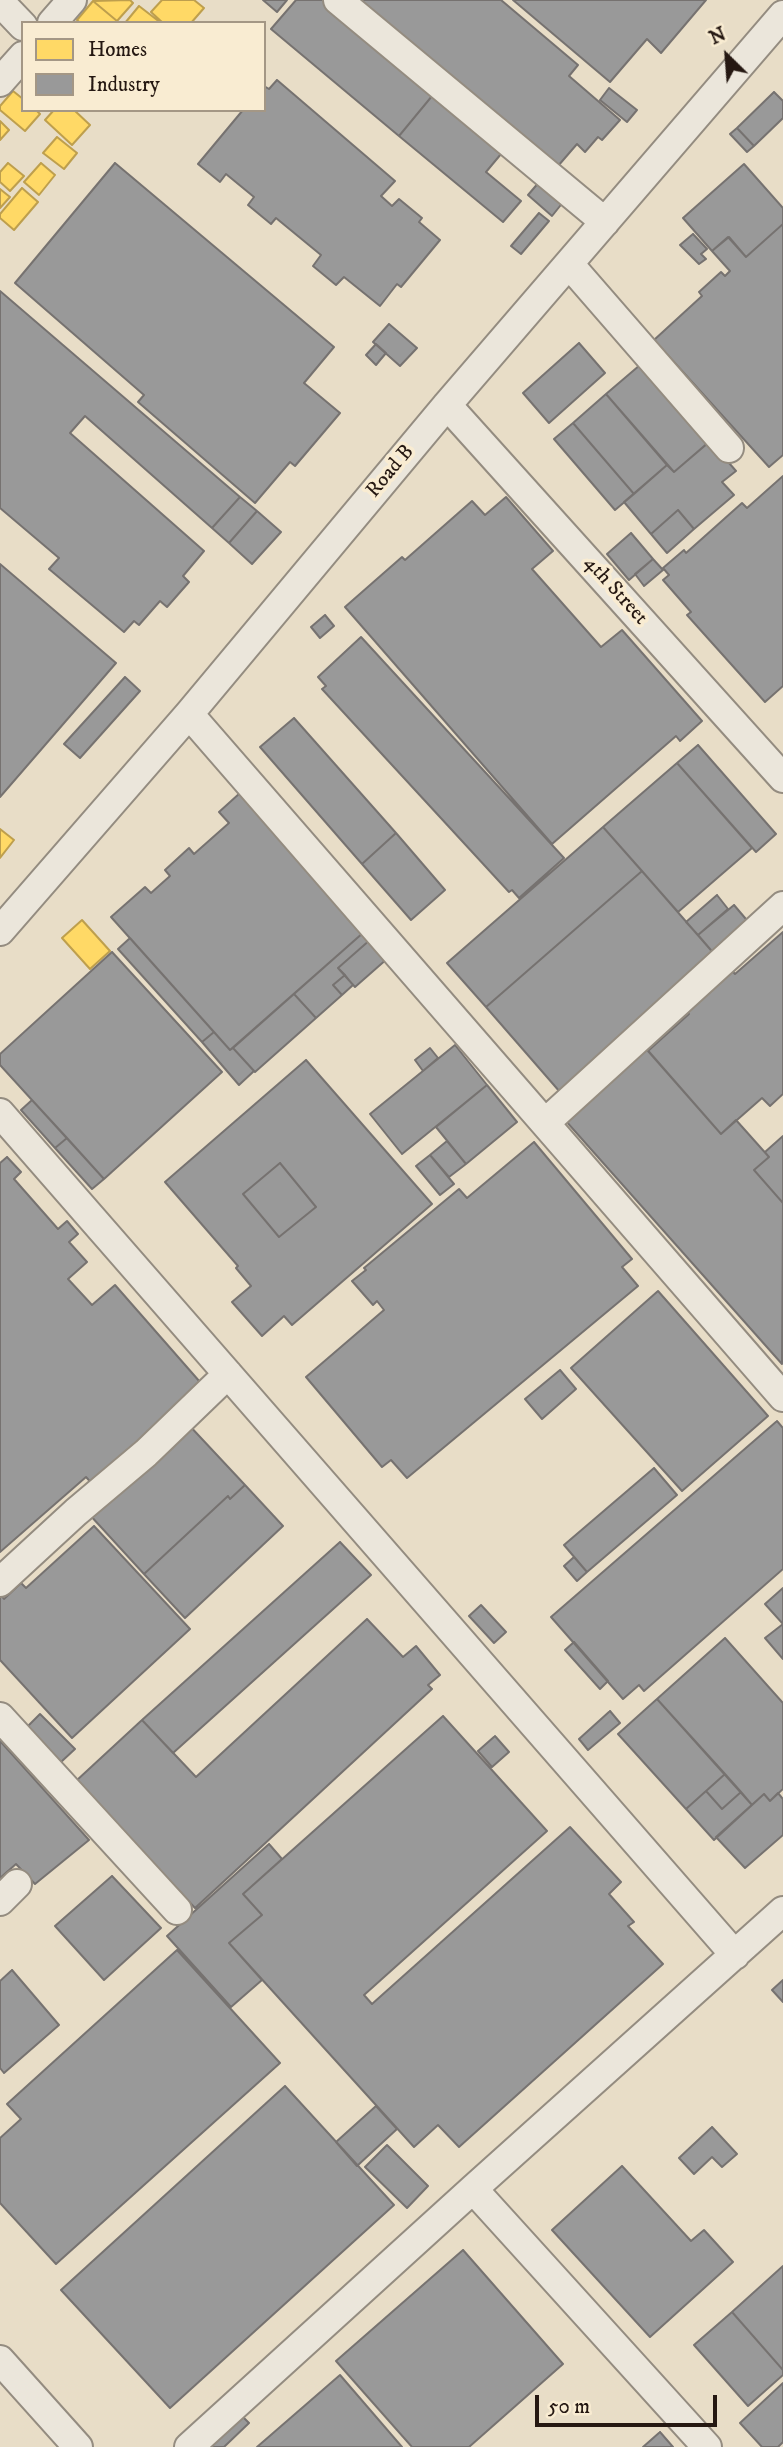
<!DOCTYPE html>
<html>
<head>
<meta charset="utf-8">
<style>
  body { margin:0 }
  #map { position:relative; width:783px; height:2447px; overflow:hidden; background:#e8ddc7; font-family:"IM FELL DW Pica",serif }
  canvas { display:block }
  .legend { position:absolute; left:21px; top:21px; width:245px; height:91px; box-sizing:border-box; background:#f9ecd2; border:2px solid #a49785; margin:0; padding:9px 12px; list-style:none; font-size:21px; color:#251812 }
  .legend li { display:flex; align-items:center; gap:14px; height:35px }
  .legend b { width:35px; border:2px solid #a49785 }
  .north { position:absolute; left:692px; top:21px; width:70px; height:70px; -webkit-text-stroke:5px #f9ecd2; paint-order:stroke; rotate:335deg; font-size:19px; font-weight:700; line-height:28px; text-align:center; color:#251812 }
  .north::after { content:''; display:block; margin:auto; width:24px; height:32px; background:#251812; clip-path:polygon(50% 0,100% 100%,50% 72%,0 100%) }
  .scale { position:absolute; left:535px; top:2395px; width:182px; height:32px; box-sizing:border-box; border:4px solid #251812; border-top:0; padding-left:9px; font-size:21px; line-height:24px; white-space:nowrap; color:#251812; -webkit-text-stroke:5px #f9ecd2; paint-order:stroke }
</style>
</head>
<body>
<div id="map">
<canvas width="783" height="2447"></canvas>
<ul class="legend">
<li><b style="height:19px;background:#ffd966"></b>Homes</li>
<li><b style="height:19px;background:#999"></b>Industry</li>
</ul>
<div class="north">N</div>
<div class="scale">50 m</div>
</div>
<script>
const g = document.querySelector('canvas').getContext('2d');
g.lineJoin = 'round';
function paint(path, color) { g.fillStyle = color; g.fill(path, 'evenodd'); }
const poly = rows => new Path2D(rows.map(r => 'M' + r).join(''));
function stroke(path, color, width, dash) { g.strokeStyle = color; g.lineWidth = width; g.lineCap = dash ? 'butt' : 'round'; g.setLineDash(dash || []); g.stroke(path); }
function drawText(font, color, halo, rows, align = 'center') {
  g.font = font + ' "IM FELL DW Pica",serif'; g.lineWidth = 7; g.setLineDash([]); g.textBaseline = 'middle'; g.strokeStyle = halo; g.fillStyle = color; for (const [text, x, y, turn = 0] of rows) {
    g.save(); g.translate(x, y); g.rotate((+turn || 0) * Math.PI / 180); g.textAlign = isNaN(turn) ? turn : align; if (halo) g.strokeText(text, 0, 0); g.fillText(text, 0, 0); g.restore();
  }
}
const homes = poly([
  [130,0,133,3,117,21,93,1,130,0],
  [162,0,194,0,204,8,191,23,163,23,151,12,162,0],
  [93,1,117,21,116,23,80,23,77,20,93,1],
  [139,6,161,23,125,23,139,6],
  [13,91,23,99,23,110,36,110,40,114,25,131,0,110,0,106,13,91],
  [54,110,74,110,90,125,72,145,45,120,54,110],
  [0,121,9,130,0,140,0,121],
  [57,137,77,153,64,169,43,153,57,137],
  [8,163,24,176,10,191,0,182,0,172,8,163],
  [41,163,55,175,39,195,24,182,41,163],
  [22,188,38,202,14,230,0,218,0,214,22,188],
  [0,189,10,197,0,208,0,189],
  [0,829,14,840,0,858,0,829],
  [82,920,110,951,90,969,62,938,82,920]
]);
paint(homes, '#ffd966');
stroke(homes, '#be9f4d', 2);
const industry = poly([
  [263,0,287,0,277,12,263,0],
  [296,0,329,0,437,90,399,136,271,29,296,0],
  [350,0,501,0,578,65,569,76,620,120,602,140,598,137,585,152,577,144,558,166,350,0],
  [513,0,706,0,661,53,647,39,610,82,513,0],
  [277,80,395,181,381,196,392,206,399,199,422,218,419,222,440,240,401,287,397,284,380,306,344,277,336,285,313,266,321,255,276,218,271,224,248,205,254,197,226,174,220,182,198,164,243,110,264,110,264,86,269,89,277,80],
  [609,88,637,110,627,122,600,100,609,88],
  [437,90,506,148,486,172,521,201,503,222,399,136,437,90],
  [774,92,783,101,783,118,754,146,737,128,774,92],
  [737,128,754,146,747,152,730,134,737,128],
  [115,163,334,347,304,383,340,413,295,466,290,462,255,503,138,402,144,395,15,283,115,163],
  [744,164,783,208,783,224,746,257,728,237,712,251,683,218,744,164],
  [540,181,564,201,552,216,528,195,540,181],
  [539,213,549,221,521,254,511,246,539,213],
  [783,224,783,455,769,467,654,340,702,296,699,292,721,272,725,276,730,271,712,251,729,237,746,257,783,224],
  [693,234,707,249,701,254,706,259,699,264,680,245,693,234],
  [0,291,240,497,212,528,85,416,70,433,204,551,183,576,189,582,167,607,160,601,139,625,134,621,124,632,49,569,59,558,0,508,0,291],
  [389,324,417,348,400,366,373,342,389,324],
  [579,343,605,373,549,423,523,393,579,343],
  [376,344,386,353,376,365,366,355,376,344],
  [640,365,708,443,674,472,606,394,640,365],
  [606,394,667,465,634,494,573,423,606,394],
  [573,423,634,494,615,510,554,439,573,423],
  [710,441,736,471,722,482,734,495,694,529,678,510,651,534,624,502,667,465,674,472,710,441],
  [783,476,783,686,765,702,687,615,691,612,663,580,669,575,663,568,684,550,686,553,742,503,747,508,783,476],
  [240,497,257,511,229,543,212,528,240,497],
  [506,497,553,551,532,569,601,647,622,630,702,721,680,741,676,736,552,844,345,607,402,557,405,560,472,501,485,515,506,497],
  [678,510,694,529,667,553,651,534,678,510],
  [257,511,281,532,252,564,229,543,257,511],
  [631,533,653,559,629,580,607,554,631,533],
  [653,559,663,570,644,586,635,574,653,559],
  [0,564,116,663,0,797,0,564],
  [325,615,334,626,320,638,311,627,325,615],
  [361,637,564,858,519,898,512,890,509,892,322,689,326,686,318,677,361,637],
  [125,677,140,691,80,758,64,744,125,677],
  [294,718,396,833,362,864,260,747,294,718],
  [698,745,776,834,756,852,677,763,698,745],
  [677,763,752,848,678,912,603,827,677,763],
  [240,793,364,932,230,1050,111,917,145,887,151,893,170,876,165,870,189,848,194,854,229,823,219,812,240,793],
  [603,827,642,871,486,1007,447,963,603,827],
  [396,833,445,890,411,920,362,864,396,833],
  [642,871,716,956,560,1092,486,1007,642,871],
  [717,895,728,909,698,935,686,922,717,895],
  [734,905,751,925,716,956,698,935,734,905],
  [364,932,371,939,338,968,345,975,333,985,342,995,316,1018,294,994,364,932],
  [783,932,783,1094,770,1106,762,1098,721,1134,648,1051,689,1014,682,1005,727,965,735,974,783,932],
  [130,938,214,1032,202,1042,118,949,130,938],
  [371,939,388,958,355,987,338,968,371,939],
  [112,952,222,1072,104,1179,0,1065,0,1054,112,952],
  [345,975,353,985,342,995,333,985,345,975],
  [294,994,316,1018,255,1072,233,1048,294,994],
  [214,1032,230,1050,233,1048,254,1071,239,1085,202,1042,214,1032],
  [455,1045,487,1085,402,1154,370,1114,455,1045],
  [644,1046,721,1134,736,1120,769,1157,754,1170,783,1203,782,1364,565,1120,644,1046],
  [430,1048,438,1058,423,1071,415,1060,430,1048],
  [306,1060,432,1204,292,1325,284,1316,262,1336,232,1302,251,1286,236,1268,238,1266,165,1182,306,1060],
  [280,1163,316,1207,279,1237,243,1194,280,1163],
  [487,1085,517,1122,466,1164,436,1127,487,1085],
  [32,1100,67,1138,55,1148,21,1110,32,1100],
  [783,1136,783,1203,754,1170,769,1157,765,1152,783,1136],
  [67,1138,104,1179,92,1189,55,1148,67,1138],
  [447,1141,466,1164,449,1177,430,1155,447,1141],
  [534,1142,632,1259,622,1267,638,1286,407,1478,391,1460,382,1467,306,1377,384,1310,377,1301,373,1305,352,1281,366,1270,364,1268,459,1189,467,1198,534,1142],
  [430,1155,454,1184,440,1195,416,1166,430,1155],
  [7,1157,21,1172,14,1179,58,1229,67,1221,78,1234,69,1242,87,1262,68,1279,92,1305,115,1285,207,1390,96,1488,86,1477,0,1552,0,1163,7,1157],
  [280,1163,316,1207,279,1237,243,1194,280,1163],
  [658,1291,768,1416,682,1491,571,1368,658,1291],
  [560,1370,576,1389,542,1419,525,1399,560,1370],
  [777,1421,783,1428,783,1569,644,1691,639,1685,623,1699,551,1617,777,1421],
  [187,1423,245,1485,230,1499,228,1496,144,1574,89,1514,187,1423],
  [654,1468,677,1495,587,1572,564,1545,654,1468],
  [245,1485,283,1526,185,1618,144,1574,228,1496,230,1499,245,1485],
  [94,1526,190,1629,72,1738,0,1660,0,1594,4,1599,21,1583,26,1588,94,1526],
  [340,1542,371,1575,173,1753,142,1720,340,1542],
  [574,1557,587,1572,577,1581,564,1566,574,1557],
  [783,1588,783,1659,765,1638,783,1624,765,1604,783,1588],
  [481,1605,506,1632,494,1643,469,1616,481,1605],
  [367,1619,403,1657,416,1646,440,1675,428,1685,432,1689,195,1908,76,1781,142,1720,196,1777,367,1619],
  [725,1638,783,1703,783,1789,770,1801,764,1794,752,1805,657,1699,725,1638],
  [574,1642,608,1681,600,1689,565,1650,574,1642],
  [657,1699,725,1774,686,1809,618,1734,657,1699],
  [610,1711,620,1723,588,1750,579,1739,610,1711],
  [40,1714,75,1749,61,1762,26,1728,40,1714],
  [443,1716,547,1831,364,1995,372,2004,570,1827,621,1882,609,1894,634,1922,628,1926,663,1964,459,2147,438,2125,414,2147,229,1943,262,1915,243,1894,443,1716],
  [495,1736,509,1752,492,1767,478,1751,495,1736],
  [0,1741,89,1840,35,1884,16,1864,0,1878,0,1741],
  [725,1774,741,1792,722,1809,706,1791,725,1774],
  [706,1791,722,1809,741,1792,752,1805,714,1840,686,1809,706,1791],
  [778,1793,783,1799,783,1835,745,1868,716,1837,764,1794,770,1801,778,1793],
  [269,1844,282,1859,243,1894,262,1915,229,1943,262,1980,231,2007,167,1936,269,1844],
  [112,1876,161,1928,104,1980,55,1926,112,1876],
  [177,1950,280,2063,56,2264,0,2203,0,2138,21,2119,7,2104,177,1950],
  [12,1970,59,2025,4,2073,0,2068,0,1981,12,1970],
  [783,1980,783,2002,772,1990,783,1980],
  [285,2086,394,2205,170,2408,61,2290,285,2086],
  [376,2106,397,2129,357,2166,336,2142,376,2106],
  [712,2127,737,2154,722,2167,712,2157,694,2174,679,2158,712,2127],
  [387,2145,428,2186,407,2208,365,2167,387,2145],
  [622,2166,691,2241,704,2230,733,2262,650,2337,552,2230,622,2166],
  [463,2250,563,2364,469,2447,412,2447,336,2361,463,2250],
  [783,2266,783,2370,732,2312,783,2266],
  [732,2312,783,2370,783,2375,748,2406,694,2345,732,2312],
  [340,2375,402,2447,257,2447,340,2375],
  [783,2383,783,2442,778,2447,762,2447,740,2423,783,2383],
  [239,2413,249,2423,224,2447,206,2447,239,2413],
  [660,2432,673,2447,643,2447,660,2432]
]);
paint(industry, '#999');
stroke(industry, '#767270', 2);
const minor = poly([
  [338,0,605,222],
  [0,2,23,26],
  [52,23,72,0],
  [0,82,23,56],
  [569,264,729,448],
  [447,405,783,778],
  [189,714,783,1397],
  [0,931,189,714,447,405,783,15],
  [0,1113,735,1955],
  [545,1123,783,906],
  [0,1582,76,1512,146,1453,228,1374],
  [0,1717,177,1910],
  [0,1901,17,1884],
  [473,2189,707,2447],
  [0,2360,78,2447],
  [189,2447,473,2189,783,1911]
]);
stroke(minor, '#948c80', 32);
stroke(minor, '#ebe6db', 28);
drawText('21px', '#251812', '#f9ecd2', [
  ["Road B",391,472,-50],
  ["4th Street",615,591,48]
]);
</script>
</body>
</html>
